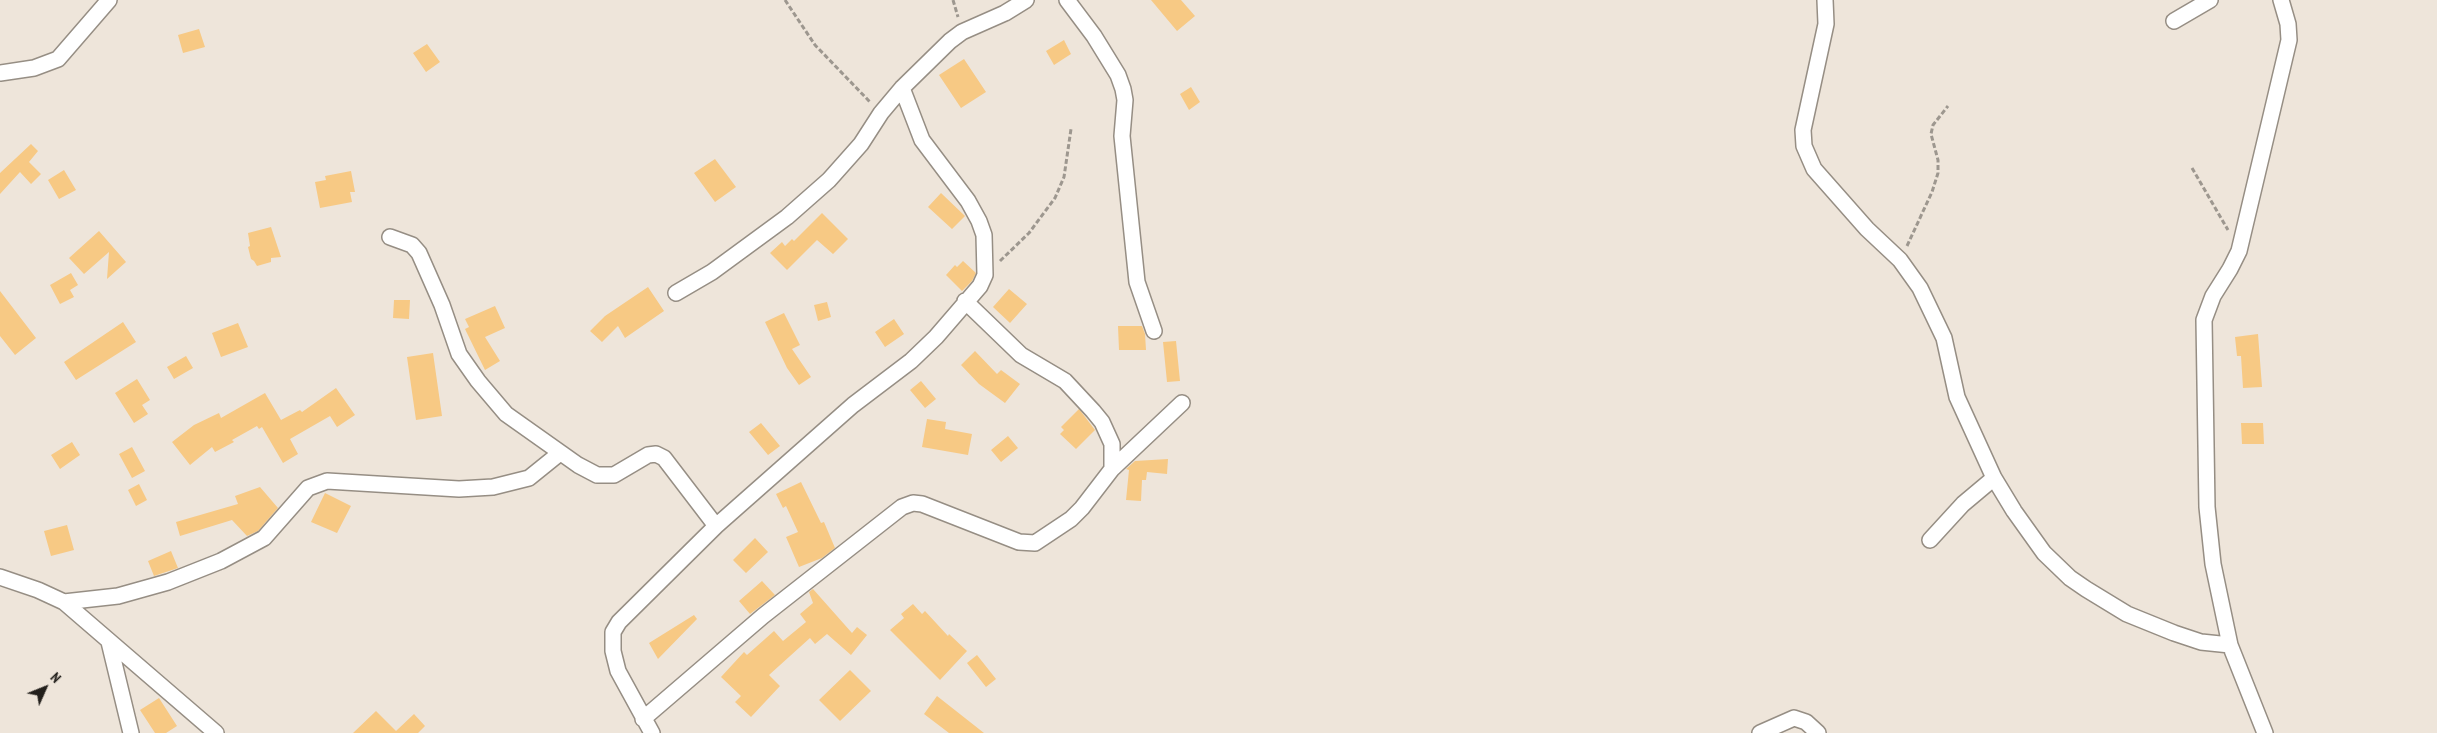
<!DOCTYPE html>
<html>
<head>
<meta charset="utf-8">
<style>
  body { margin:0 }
  #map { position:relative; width:2437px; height:733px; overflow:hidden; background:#eee5da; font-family:"PT Sans Narrow",sans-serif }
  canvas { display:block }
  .north { position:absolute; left:20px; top:663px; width:50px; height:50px; -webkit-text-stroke:4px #eee5da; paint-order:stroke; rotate:46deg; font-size:14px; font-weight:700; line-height:20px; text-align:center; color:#23201c }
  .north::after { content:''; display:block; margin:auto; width:18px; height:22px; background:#23201c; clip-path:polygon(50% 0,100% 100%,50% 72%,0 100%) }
</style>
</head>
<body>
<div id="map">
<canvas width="2437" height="733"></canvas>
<div class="north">N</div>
</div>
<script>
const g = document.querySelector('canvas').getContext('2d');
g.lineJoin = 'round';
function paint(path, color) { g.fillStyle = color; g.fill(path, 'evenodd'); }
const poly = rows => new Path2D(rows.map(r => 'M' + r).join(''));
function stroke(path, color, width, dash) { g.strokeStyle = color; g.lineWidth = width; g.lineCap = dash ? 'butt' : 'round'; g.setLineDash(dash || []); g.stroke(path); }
paint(poly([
  [1151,0,1181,0,1195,16,1177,31],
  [199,29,205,47,183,53,178,35],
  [1064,40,1071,54,1054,65,1046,51],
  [427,44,440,62,426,72,413,53],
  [964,59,986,92,961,108,939,75],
  [1191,87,1200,102,1189,110,1180,94],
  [31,144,38,151,29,162,41,174,31,184,20,172,0,194,0,173],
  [715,159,736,187,715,202,694,173],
  [64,170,76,190,59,199,48,180],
  [351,171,355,192,350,192,352,202,320,208,315,182,326,180,325,176],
  [941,193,965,216,952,229,928,207],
  [822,213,848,239,833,254,817,240,787,270,770,253,782,242,785,246,792,239,794,241],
  [271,227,281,257,271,258,271,262,257,266,254,261,251,259,248,247,250,246,248,233],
  [99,231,126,262,107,279,109,252,84,274,69,258],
  [963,261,976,273,972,281,962,291,946,275,955,265,957,267],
  [71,273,78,285,70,290,74,297,60,304,50,285],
  [648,287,664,311,625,338,618,326,602,342,590,331,605,316],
  [1009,289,1027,304,1010,323,993,307],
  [0,291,36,338,15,355,0,336],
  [394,300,410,300,409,319,393,318],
  [827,302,831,317,818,321,814,305],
  [495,306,505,328,485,337,500,361,485,370,465,329,469,327,465,319],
  [784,313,800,345,792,349,811,377,799,385,787,368,765,322],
  [894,319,904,334,885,347,875,332],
  [123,322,136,342,76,380,64,362],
  [238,323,248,347,221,357,212,333],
  [1118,326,1142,326,1145,334,1146,350,1119,350],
  [2258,334,2262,387,2243,388,2241,356,2237,356,2235,337],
  [1176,341,1180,381,1167,382,1163,342],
  [975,351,997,374,1001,370,1020,384,1005,403,979,384,961,365],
  [433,353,442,416,416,420,407,357],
  [186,356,193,368,174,379,167,367],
  [137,379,150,400,142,405,148,414,134,423,115,393],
  [921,381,936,399,925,408,910,390],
  [336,388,355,415,337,427,330,416,290,439,298,454,283,463,262,427,259,429,257,426,232,440,234,442,215,452,212,447,190,465,172,442,194,425,219,413,221,418,265,393,281,420,300,410,302,412],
  [1079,409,1095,430,1076,449,1060,434,1064,430,1061,427],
  [927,419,946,422,945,429,972,434,968,455,922,447],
  [761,423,780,446,768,455,749,432],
  [2241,423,2263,423,2264,444,2242,444],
  [1008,436,1018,448,1001,462,991,450],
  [72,442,80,455,60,469,51,455],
  [132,447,145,471,132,478,119,454],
  [1168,459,1167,474,1147,472,1146,480,1142,480,1141,501,1126,500,1129,470,1126,469,1135,461],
  [801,482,821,523,824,522,835,548,822,558,799,567,786,537,798,532,786,506,783,508,776,494],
  [139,484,147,500,136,506,128,490],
  [260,487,278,508,258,531,247,536,232,520,180,536,176,522,238,504,235,496],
  [325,493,351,506,337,533,311,522],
  [67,525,74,550,51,556,44,531],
  [755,538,768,552,746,573,733,560],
  [171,551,178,568,154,576,148,561],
  [762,581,775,595,750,614,739,601],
  [813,589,852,633,857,627,867,635,851,655,827,634,815,644,810,638,769,675,780,686,751,717,735,702,741,696,721,677,744,652,747,655,774,631,783,641,806,622,800,614,813,603,809,592],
  [913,604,922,614,925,611,948,636,949,634,967,651,940,680,890,630,904,618,901,614],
  [694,615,697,619,658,659,649,643],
  [977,655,996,679,986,687,967,663],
  [850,670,871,691,840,721,819,700],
  [937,696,984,733,949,733,924,714],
  [159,698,177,726,166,733,155,733,140,710],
  [376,711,396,731,414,714,425,726,418,733,353,733]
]), '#f7c984');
const street = poly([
  [1067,0,1094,36,1118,75,1123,89,1125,100,1122,136,1137,282,1154,331],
  [1825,0,1826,24,1803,130,1804,146,1814,169,1867,229,1900,260,1920,288,1944,338,1957,397,1994,478,2014,511,2044,553,2070,578,2086,589,2127,614,2174,633,2201,642,2230,645],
  [2174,21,2210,0],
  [0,73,34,68,58,59,109,0],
  [390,237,412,245,419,253,442,305,459,354,478,381,506,414,578,465,597,475,614,475,648,455,656,454,664,458,716,526],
  [676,293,712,272,787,217,829,180,861,144,881,113,902,88,950,41,962,32,1005,13,1026,0],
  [965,301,1021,355,1065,381,1093,411,1102,422,1112,444,1112,469],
  [1930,540,1963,504,1994,478],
  [0,577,38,590,64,602,216,733],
  [64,602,118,596,168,582,221,561,264,538,308,488,327,481,459,489,493,487,529,478,560,453],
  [109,642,131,733],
  [643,719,763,616,902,507,913,503,922,504,1019,542,1035,543,1071,519,1082,508,1112,469,1182,403],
  [652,733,618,671,613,651,613,632,619,622,716,526,853,405,911,361,936,337,980,286,985,275,984,235,979,221,968,201,922,140,902,88],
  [1760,733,1794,718,1806,722,1818,733],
  [2265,733,2230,645,2213,564,2207,507,2204,320,2213,296,2230,269,2239,251,2289,40,2288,24,2281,0]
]);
stroke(street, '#968e84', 18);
stroke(poly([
  [785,0,815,45,870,102],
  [953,0,958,17],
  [2192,168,2228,230],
  [1907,246,1932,192,1938,173,1938,160,1931,134,1933,125,1948,106],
  [1000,261,1029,233,1055,198,1064,177,1071,129]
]), '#9d978f', 3, [5, 2.5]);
stroke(street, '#fff', 15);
</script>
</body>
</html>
